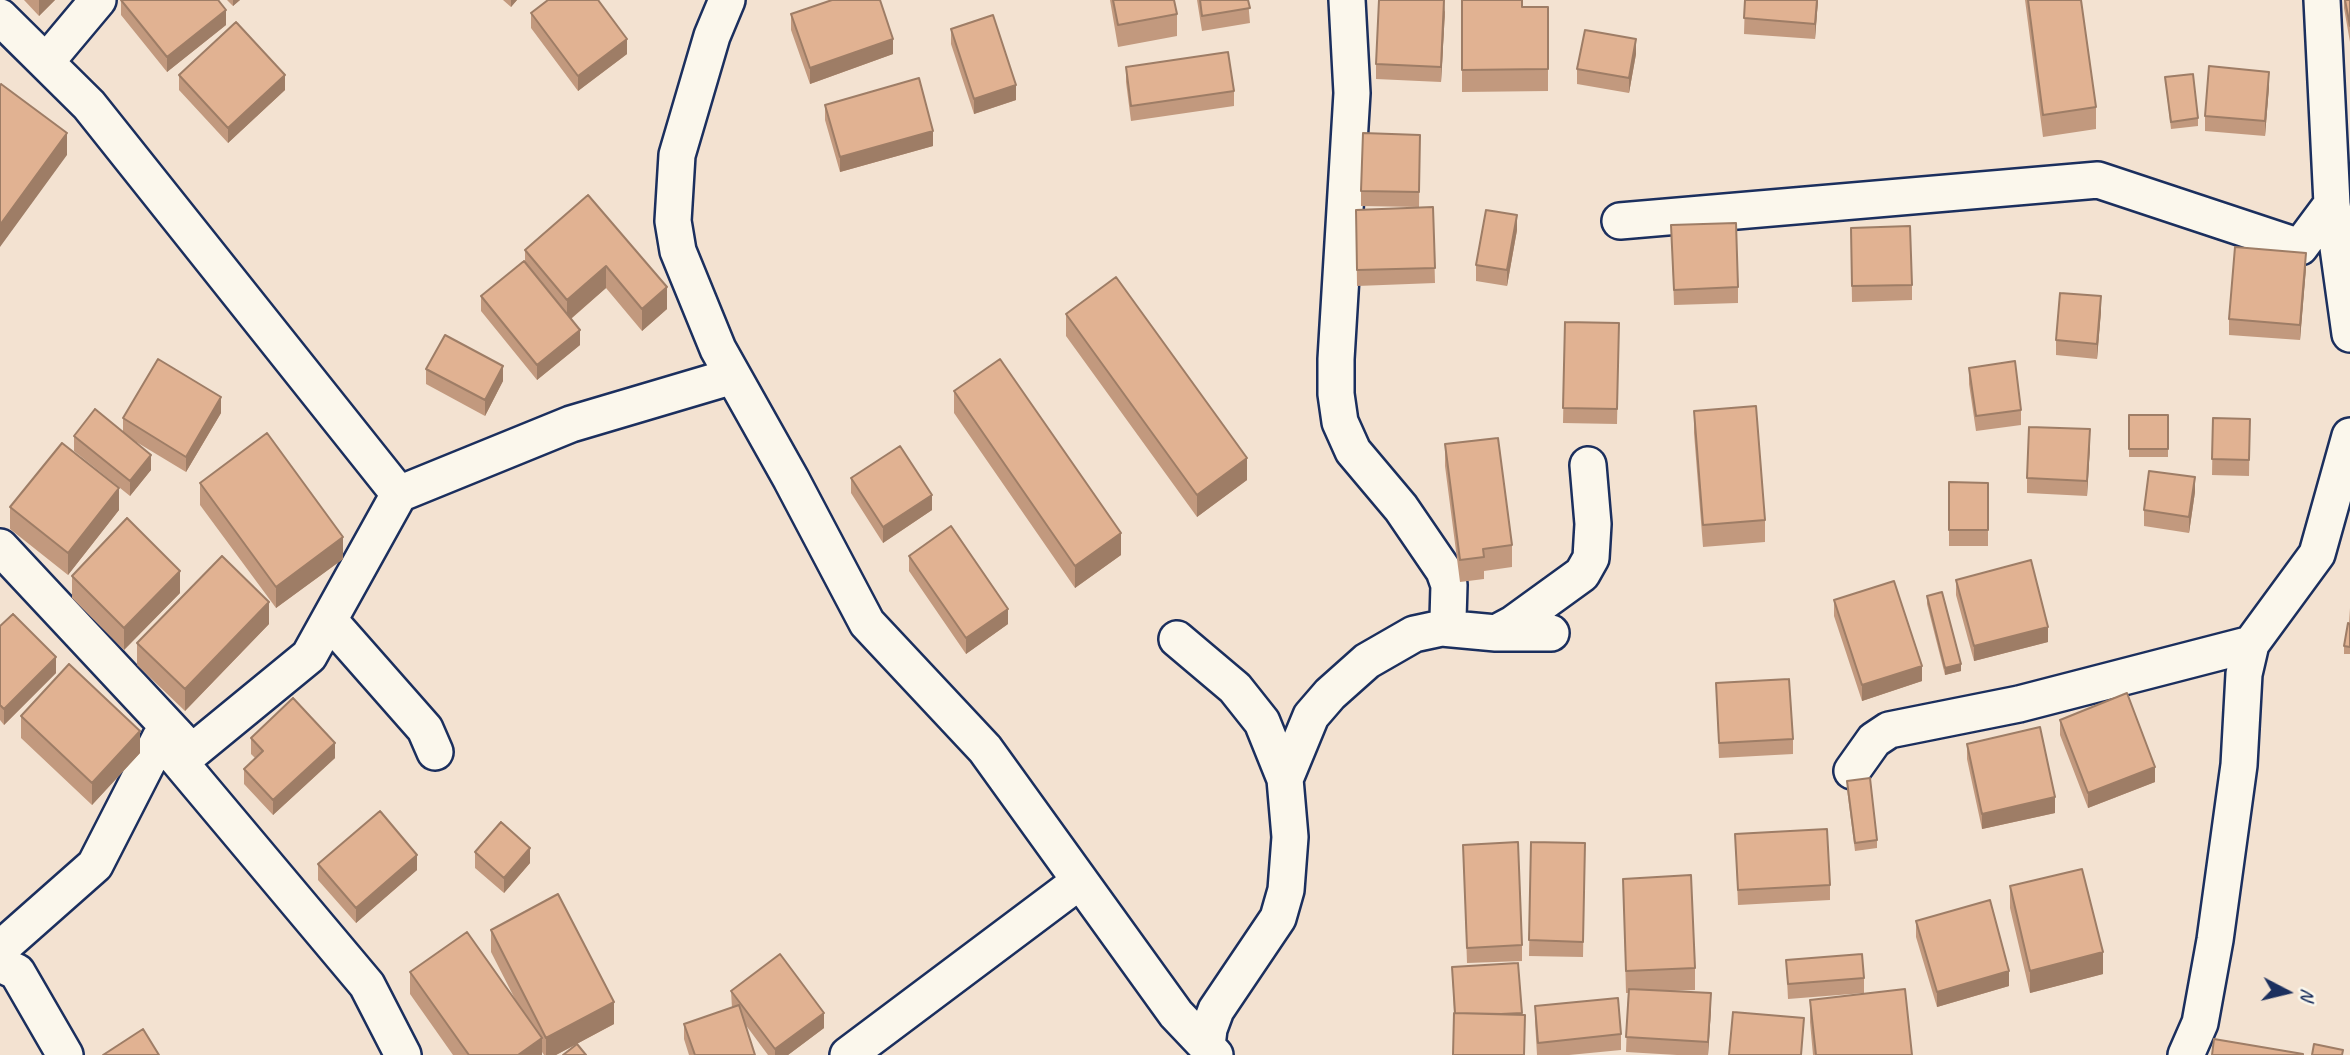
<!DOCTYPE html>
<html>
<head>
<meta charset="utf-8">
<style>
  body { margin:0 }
  #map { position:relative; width:2350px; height:1055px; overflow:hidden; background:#f3e2d1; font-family:Caveat,sans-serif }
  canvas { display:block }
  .north { position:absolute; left:2252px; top:957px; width:70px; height:70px; -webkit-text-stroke:5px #fbf7ec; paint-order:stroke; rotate:97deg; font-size:19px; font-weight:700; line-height:28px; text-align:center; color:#1b2f5e }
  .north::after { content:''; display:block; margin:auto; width:24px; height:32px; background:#1b2f5e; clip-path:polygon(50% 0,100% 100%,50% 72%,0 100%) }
</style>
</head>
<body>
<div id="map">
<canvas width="2350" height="1055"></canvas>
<div class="north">N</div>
</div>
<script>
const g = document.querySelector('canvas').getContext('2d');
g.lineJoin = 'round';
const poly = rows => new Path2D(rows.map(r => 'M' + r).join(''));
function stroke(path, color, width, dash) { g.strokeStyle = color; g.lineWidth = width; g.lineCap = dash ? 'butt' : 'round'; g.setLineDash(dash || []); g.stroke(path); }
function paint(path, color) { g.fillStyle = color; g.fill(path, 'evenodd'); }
const street = poly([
  [727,0,712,36,677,155,673,221,678,251,718,349,791,479,867,623,985,749,1176,1014,1215,1055],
  [1347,0,1352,93,1336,359,1336,394,1340,422,1353,451,1401,508,1444,571,1449,585,1448,619,1442,628],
  [2322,0,2332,204,2350,334],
  [0,17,89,105,399,494],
  [46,62,98,0],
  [1620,221,2098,180,2300,247,2332,204],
  [0,547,189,749],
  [329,620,425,729,435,752],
  [1496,633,1513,624,1582,574,1591,558,1593,524,1588,465],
  [1177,639,1235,688,1262,722,1285,779,1290,837,1286,890,1278,918,1216,1010,1209,1029,1207,1046],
  [162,741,367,985,403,1055],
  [1852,771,1874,740,1889,730,2019,704,2251,644],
  [1285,779,1311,716,1330,694,1367,661,1414,634,1442,628,1496,633,1551,633],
  [0,949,95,865,160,738,192,752,309,656,399,494,571,424,733,376],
  [0,964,17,972,65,1055],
  [848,1055,1080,881],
  [2186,1055,2200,1023,2215,940,2239,765,2244,674,2251,644,2317,554,2350,436]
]);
stroke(street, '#1b2f5e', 40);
stroke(street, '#fbf7ec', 35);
paint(poly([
  [24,0,55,0,39,16],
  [121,0,226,25,167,72,121,15],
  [227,0,240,0,233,6],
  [503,0,517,0,511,7],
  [1110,0,1174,0,1177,14,1177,36,1118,47],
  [1197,0,1248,0,1250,23,1202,31],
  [1462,0,1522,7,1548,7,1548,91,1462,92],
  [1745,0,1818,0,1815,39,1744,34],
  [2025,0,2081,0,2096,107,2096,129,2043,137],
  [2344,0,2350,0,2350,42,2344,8],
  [1445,11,1441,82,1376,79,1376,64],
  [531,13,627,54,578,91,531,28],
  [791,14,893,54,810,84,791,30],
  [951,29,1016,100,974,114,951,44],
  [1636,54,1629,93,1577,84,1577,69],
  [1126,67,1234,91,1234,106,1131,121,1126,82],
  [179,75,285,90,228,143,179,90],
  [2165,77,2198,118,2198,126,2171,129],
  [2269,87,2265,136,2205,131,2205,116],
  [825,105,933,146,840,172,825,120],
  [1420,135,1419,207,1361,206,1361,191],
  [588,195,667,309,642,331,606,288,571,319,580,345,537,380,481,311,481,296,525,262,525,250],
  [1433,207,1435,283,1357,286,1356,210],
  [1671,225,1738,287,1738,303,1674,305],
  [1517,230,1507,286,1476,281,1476,265],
  [1851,243,1912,285,1912,300,1852,302],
  [2306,268,2300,340,2229,335,2229,319],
  [2101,311,2097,359,2056,355,2056,340],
  [1066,314,1247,480,1197,517,1066,336],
  [1565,322,1619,323,1617,424,1563,423],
  [1969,368,2021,410,2021,425,1976,431,1969,384],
  [426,369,503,381,485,416,426,384],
  [954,391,1121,555,1075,588,954,413],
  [1694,411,1765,520,1765,542,1703,547,1694,433],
  [221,413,186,472,133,440,151,470,130,496,74,451,74,436,123,431,123,418],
  [2129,415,2168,415,2168,457,2129,457],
  [2213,418,2250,419,2249,476,2212,475],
  [1445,444,1512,545,1512,567,1484,571,1484,579,1460,582,1445,466],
  [2090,445,2087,496,2027,493,2027,478],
  [851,478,932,510,883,543,851,493],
  [1949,482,1988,483,1988,546,1949,546],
  [200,483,343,559,276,608,200,505],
  [2195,492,2189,533,2144,526,2144,510],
  [10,507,119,510,68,575,10,529],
  [909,556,1008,624,966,654,909,571],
  [72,576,180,593,124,650,72,598],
  [1956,580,2048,642,1974,661,1956,595],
  [1927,596,1961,671,1945,675,1927,604],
  [1834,600,1922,681,1862,701,1834,616],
  [2350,608,2350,654,2344,654,2344,646,2349,624],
  [269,624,185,711,137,665,137,643],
  [0,626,56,673,4,725,0,720],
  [1716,683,1793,739,1793,754,1719,758],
  [21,716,140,753,92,805,21,738],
  [2060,720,2155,782,2088,808,2060,735],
  [251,738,335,758,273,815,244,784,244,769,255,758,251,754],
  [1967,744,2055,813,1982,829,1967,759],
  [1847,781,1877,840,1877,848,1855,851,1847,789],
  [1735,834,1830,885,1830,900,1738,905],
  [1531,842,1585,843,1583,957,1529,956],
  [1463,845,1522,945,1522,961,1467,963],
  [475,852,530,863,504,893,475,868],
  [318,864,417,870,356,923,318,880],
  [1623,879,1695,968,1695,990,1669,991,1711,1009,1708,1055,1677,1055,1626,1052,1628,993,1626,993],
  [2010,886,2103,974,2030,993,2010,908],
  [1916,921,2009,986,1937,1007,1916,937],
  [491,930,614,1024,556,1055,544,1055,542,1052,542,1055,453,1055,410,994,410,972,516,1001,491,952],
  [1786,960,1864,978,1864,993,1788,999],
  [1518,963,1522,1015,1525,1015,1525,1055,1453,1055,1454,1013,1452,967],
  [731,991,824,1028,788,1055,768,1055,745,1024,755,1055,689,1055,684,1039,684,1024,732,1008],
  [1810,1000,1912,1055,1813,1055,1810,1022],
  [1535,1006,1621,1034,1621,1050,1569,1055,1537,1055,1535,1021]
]), '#c2997e');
paint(poly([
  [39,0,55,0,39,16],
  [233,0,240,0,233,6],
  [511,0,517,0,511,7],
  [1445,0,1445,11,1441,82,1441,67],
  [1817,0,1818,0,1815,39,1815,24],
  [226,10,226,25,167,72,167,57],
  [627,39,627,54,578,91,578,76],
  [893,39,893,54,810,84,810,68],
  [1636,39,1636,54,1629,93,1629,78],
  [2269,72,2269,87,2265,136,2265,121],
  [285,75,285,90,228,143,228,128],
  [1016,85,1016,100,974,114,974,99],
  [933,131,933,146,840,172,840,157],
  [67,133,67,155,0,247,0,225],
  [1517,215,1517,230,1507,286,1507,270],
  [2306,253,2306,268,2300,340,2300,325],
  [606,266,606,288,567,322,567,300],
  [667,287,667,309,642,331,642,309],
  [2101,296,2101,311,2097,359,2097,344],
  [580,330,580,345,537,380,537,365],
  [503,366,503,381,485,416,485,400],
  [221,397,221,413,186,472,186,457],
  [2090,429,2090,445,2087,496,2087,481],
  [151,455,151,470,130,496,130,481],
  [1247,458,1247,480,1197,517,1197,495],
  [2195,477,2195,492,2189,533,2189,517],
  [119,488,119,510,68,575,68,553],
  [932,495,932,510,883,543,883,527],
  [1121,533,1121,555,1075,588,1075,566],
  [343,537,343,559,276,608,276,587],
  [180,571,180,593,124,650,124,628],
  [269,602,269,624,185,711,185,689],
  [1008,609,1008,624,966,654,966,638],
  [2048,627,2048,642,1974,661,1974,646],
  [56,657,56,673,4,725,4,709],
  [1961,664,1961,671,1945,675,1945,668],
  [1922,666,1922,681,1862,701,1862,685],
  [140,731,140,753,92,805,92,783],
  [335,743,335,758,273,815,273,800],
  [2155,767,2155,782,2088,808,2088,793],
  [2055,797,2055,813,1982,829,1982,814],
  [530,848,530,863,504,893,504,878],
  [417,855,417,870,356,923,356,908],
  [2103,952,2103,974,2030,993,2030,971],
  [2009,971,2009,986,1937,1007,1937,992],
  [1711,993,1711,1009,1708,1055,1708,1042],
  [614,1002,614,1024,556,1055,546,1055,546,1038],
  [824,1013,824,1028,788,1055,775,1055,775,1049],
  [542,1038,542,1055,518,1055]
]), '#9e7d66');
const building = poly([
  [121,0,218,0,226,10,167,57,121,0],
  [548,0,598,0,627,39,578,76,531,13,548,0],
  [832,0,880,0,893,39,810,68,791,14,832,0],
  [1113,0,1174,0,1177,14,1118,25,1113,0],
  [1200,0,1248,0,1250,8,1202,16,1200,0],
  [1379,0,1444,0,1441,67,1376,64,1379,0],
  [1462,0,1522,0,1522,7,1548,7,1548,69,1462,70,1462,0],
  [1745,0,1817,0,1815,24,1744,18,1745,0],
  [2028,0,2081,0,2096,107,2043,115,2028,0],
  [2345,0,2350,0,2350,26,2345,0],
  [993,15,1016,85,974,99,951,29,993,15],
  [236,22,285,75,228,128,179,75,236,22],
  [1585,30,1636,39,1629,78,1577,69,1585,30],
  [1228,52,1234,91,1131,106,1126,67,1228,52],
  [2209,66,2269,72,2265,121,2205,116,2209,66],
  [2193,74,2198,118,2171,122,2165,77,2193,74],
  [919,78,933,131,840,157,825,105,919,78],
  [1,84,67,133,0,225,0,86,1,84],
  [1363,133,1420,135,1419,192,1361,191,1363,133],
  [588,195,667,287,642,309,606,266,567,300,525,250,588,195],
  [1433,207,1435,268,1357,270,1356,210,1433,207],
  [1486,210,1517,215,1507,270,1476,265,1486,210],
  [1736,223,1738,287,1674,290,1671,225,1736,223],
  [1910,226,1912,285,1852,286,1851,228,1910,226],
  [2235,247,2306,253,2300,325,2229,319,2235,247],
  [524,261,580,330,537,365,481,296,524,261],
  [1116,277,1247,458,1197,495,1066,314,1116,277],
  [2060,293,2101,296,2097,344,2056,340,2060,293],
  [1565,322,1619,323,1617,409,1563,408,1565,322],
  [445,335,503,366,485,400,426,369,445,335],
  [158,359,221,397,186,457,123,418,158,359],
  [1000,359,1121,533,1075,566,954,391,1000,359],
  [2015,361,2021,410,1976,416,1969,368,2015,361],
  [1756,406,1765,520,1703,525,1694,411,1756,406],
  [95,409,151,455,130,481,74,436,95,409],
  [2129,415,2168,415,2168,449,2129,449,2129,415],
  [2213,418,2250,419,2249,460,2212,459,2213,418],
  [2029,427,2090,429,2087,481,2027,478,2029,427],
  [267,433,343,537,276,587,200,483,267,433],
  [1498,438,1512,545,1483,549,1484,557,1460,560,1445,444,1498,438],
  [62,443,119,488,68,553,10,507,62,443],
  [900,446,932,495,883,527,851,478,900,446],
  [2149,471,2195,477,2189,517,2144,510,2149,471],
  [1949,482,1988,483,1988,530,1949,530,1949,482],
  [127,518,180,571,124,628,72,576,127,518],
  [951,526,1008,609,966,638,909,556,951,526],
  [222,556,269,602,185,689,137,643,222,556],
  [2031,560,2048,627,1974,646,1956,580,2031,560],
  [1894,581,1922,666,1862,685,1834,600,1894,581],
  [1942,592,1961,664,1945,668,1927,596,1942,592],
  [13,614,56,657,4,709,0,705,0,626,13,614],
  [2348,623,2350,624,2350,647,2344,646,2348,623],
  [69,664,140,731,92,783,21,716,69,664],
  [1789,679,1793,739,1719,743,1716,683,1789,679],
  [2127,693,2155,767,2088,793,2060,720,2127,693],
  [293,698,335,743,273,800,244,769,263,751,251,738,293,698],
  [2040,727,2055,797,1982,814,1967,744,2040,727],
  [1870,778,1877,840,1855,843,1847,781,1870,778],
  [380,811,417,855,356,908,318,864,380,811],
  [501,822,530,848,504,878,475,852,501,822],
  [1827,829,1830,885,1738,890,1735,834,1827,829],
  [1518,842,1522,945,1467,948,1463,845,1518,842],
  [1531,842,1585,843,1583,942,1529,940,1531,842],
  [2082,869,2103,952,2030,971,2010,886,2082,869],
  [1691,875,1695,968,1626,971,1623,879,1691,875],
  [558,894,614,1002,546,1038,491,930,558,894],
  [1990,900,2009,971,1937,992,1916,921,1990,900],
  [467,932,542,1038,518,1055,469,1055,410,972,467,932],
  [780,954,824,1013,775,1049,731,991,780,954],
  [1862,954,1864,978,1788,984,1786,960,1862,954],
  [1518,963,1522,1013,1501,1014,1455,1013,1452,967,1518,963],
  [1629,989,1711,993,1708,1042,1626,1037,1629,989],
  [1905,989,1912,1055,1816,1055,1810,1000,1905,989],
  [1618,998,1621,1034,1538,1043,1535,1006,1618,998],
  [739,1005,755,1055,695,1055,684,1024,739,1005],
  [1733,1012,1804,1018,1801,1055,1729,1055,1733,1012],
  [1454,1013,1525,1015,1524,1055,1453,1055,1454,1013],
  [143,1029,159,1055,103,1055,143,1029],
  [2214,1039,2303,1054,2303,1055,2212,1055,2214,1039],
  [577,1044,586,1055,563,1055,577,1044],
  [2314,1044,2343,1050,2342,1055,2312,1055,2314,1044]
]);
paint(building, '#e1b292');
stroke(building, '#9e7d66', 2);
</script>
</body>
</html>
